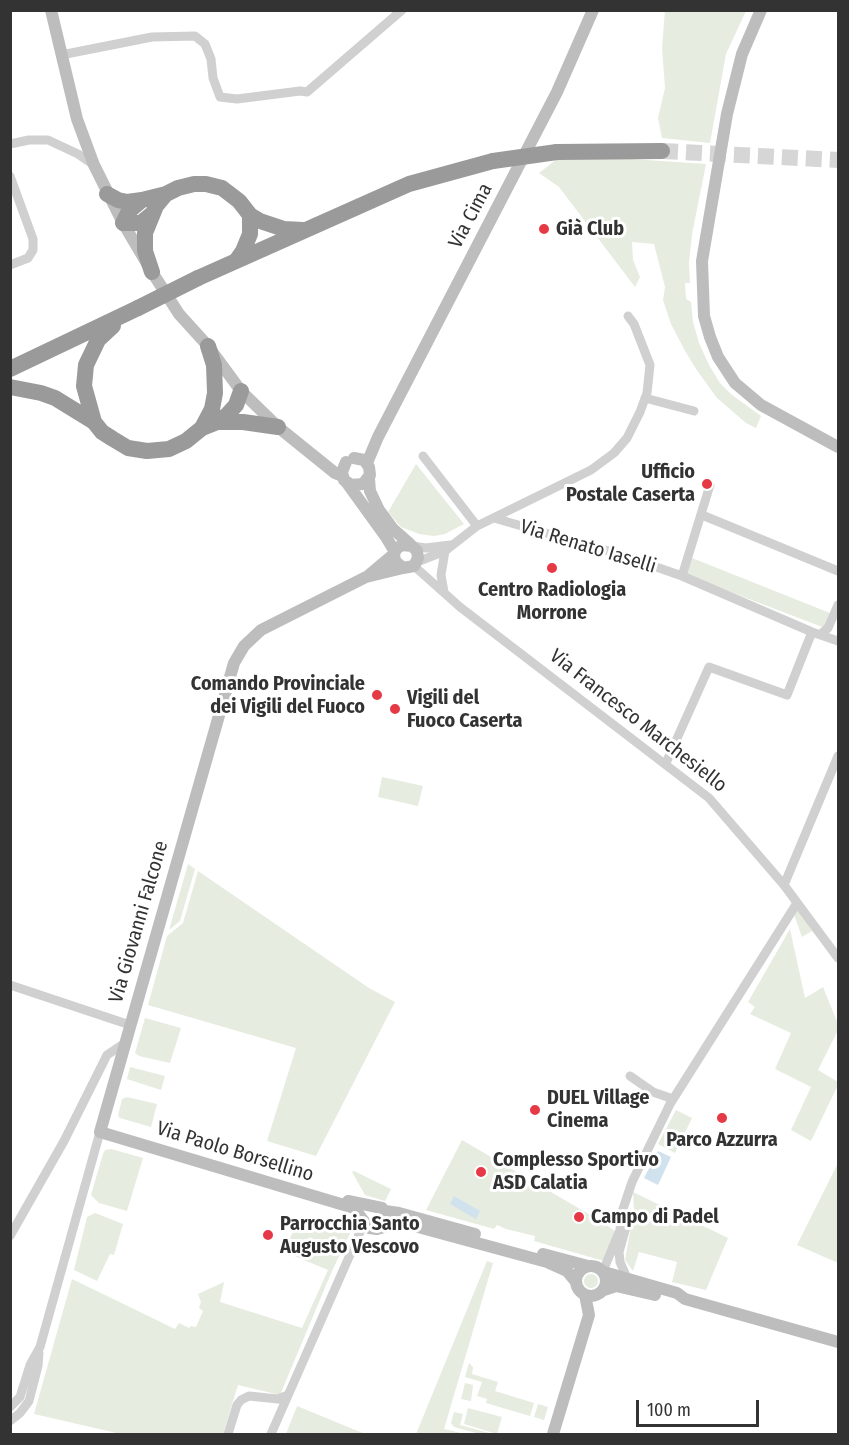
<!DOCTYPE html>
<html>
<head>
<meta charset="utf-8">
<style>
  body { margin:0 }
  #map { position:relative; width:849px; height:1445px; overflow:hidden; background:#fff; font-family:"Fira Sans Condensed",sans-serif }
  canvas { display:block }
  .frame { position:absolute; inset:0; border:12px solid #333; pointer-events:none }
  .scale { position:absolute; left:636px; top:1400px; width:123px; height:27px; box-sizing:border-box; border:3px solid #333; border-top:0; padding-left:8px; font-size:18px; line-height:21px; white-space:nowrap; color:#333; -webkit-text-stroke:4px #fff; paint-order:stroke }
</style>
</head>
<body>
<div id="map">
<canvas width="849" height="1445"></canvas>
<div class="frame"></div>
<div class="scale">100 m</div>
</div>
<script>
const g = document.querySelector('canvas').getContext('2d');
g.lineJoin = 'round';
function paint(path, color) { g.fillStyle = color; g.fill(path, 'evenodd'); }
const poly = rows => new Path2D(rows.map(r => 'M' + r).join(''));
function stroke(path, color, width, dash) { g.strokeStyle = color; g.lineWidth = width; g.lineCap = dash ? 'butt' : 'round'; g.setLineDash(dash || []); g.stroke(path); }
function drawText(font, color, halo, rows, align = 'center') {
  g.font = font + ' "Fira Sans Condensed",sans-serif'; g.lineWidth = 6; g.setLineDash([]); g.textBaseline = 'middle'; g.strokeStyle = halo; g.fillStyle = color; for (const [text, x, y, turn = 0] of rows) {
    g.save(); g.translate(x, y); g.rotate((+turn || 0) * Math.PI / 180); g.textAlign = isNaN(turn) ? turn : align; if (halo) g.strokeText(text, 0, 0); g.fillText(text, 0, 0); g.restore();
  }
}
paint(poly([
  [665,10,746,11,726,54,710,143,662,138,658,118,665,88,662,48],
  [617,158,706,164,692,234,689,263,690,283,685,283,686,299,691,302,693,322,699,343,709,365,720,383,732,395,761,416,756,428,746,423,717,398,696,369,684,349,671,324,663,300,665,287,654,244,632,242,633,260,640,277,635,287,559,187,539,173,557,159],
  [416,464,464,524,445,534,434,536,419,534,401,527,388,512],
  [692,558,830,613,825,628,686,575],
  [382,777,423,786,418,806,378,797],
  [188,864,195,869,180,921,169,930],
  [198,871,369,988,395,1002,316,1156,267,1141,296,1048,148,1005,167,936,183,923],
  [797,906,812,931,802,937,793,912],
  [790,929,805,998,823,987,838,1024,838,1030,818,1070,838,1082,838,1085,811,1141,791,1130,811,1087,775,1069,791,1033,750,1014,755,1007,748,1002],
  [145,1018,181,1028,170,1063,139,1056,135,1053],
  [130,1067,165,1076,161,1090,127,1079],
  [127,1097,157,1104,151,1127,120,1118,118,1116,122,1099],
  [676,1110,692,1118,675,1153,658,1144],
  [462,1140,604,1223,616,1232,604,1261,534,1241,535,1236,506,1229,497,1225,494,1229,426,1210],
  [111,1149,143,1158,127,1211,99,1203,91,1195,103,1154,105,1150],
  [838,1163,838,1263,797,1245],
  [354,1171,391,1189,385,1201,365,1195,352,1172],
  [633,1192,728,1238,706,1290,672,1282,677,1262,639,1252,633,1271,625,1260,634,1209],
  [95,1213,123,1224,114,1255,110,1254,97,1281,74,1270,87,1217],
  [357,1219,332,1271,280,1395,238,1385,223,1434,121,1434,34,1414,72,1279,175,1329,179,1323,189,1328,191,1326,196,1327,203,1311,199,1308,201,1302,198,1294,224,1282,220,1302,302,1328,328,1270,285,1252,297,1220,335,1229],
  [487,1261,493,1263,444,1429,465,1434,416,1434],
  '584 1281a7 7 0 1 1 14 0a7 7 0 1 1-14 0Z',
  [469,1363,473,1367,472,1374,498,1382,495,1391,534,1403,530,1416,486,1403,487,1399,477,1396,482,1382,465,1377],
  [465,1383,473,1385,471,1401,461,1399],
  [538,1404,548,1407,544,1420,534,1417],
  [297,1406,365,1434,286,1434],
  [468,1408,502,1417,497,1434,464,1424],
  [454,1412,463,1414,460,1425,493,1434,480,1434,454,1427,451,1423]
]), '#e6ecdf');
paint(poly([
  [658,1151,671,1157,658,1185,644,1178],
  [454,1196,480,1211,476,1219,450,1204]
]), '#cfe2ee');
stroke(poly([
  [662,151,838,160]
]), '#d6d6d6', 16, [16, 8]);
stroke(poly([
  [61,55,152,37,195,36,205,44,211,59,213,78,220,97,237,99,300,91,307,92,402,10],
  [10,144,29,140,48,140,78,154,94,165],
  [10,176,33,239,33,250,28,258,10,265],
  [645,398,694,411],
  [423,456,477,526],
  [702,515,838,571],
  [494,518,622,555,682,576,812,632,838,641],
  [412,546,426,548,450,545],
  [417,562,445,551,477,526,591,470,614,453,627,438,640,412,647,393,650,365,634,324,628,316],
  [414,566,460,607,709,798,784,885,838,958],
  [682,576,710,485],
  [444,592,441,575,445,551],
  [821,634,828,628,838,605],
  [666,763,709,667,787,695,812,632],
  [784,885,838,756],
  [10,985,130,1025],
  [630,1076,653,1092,673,1099],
  [626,1227,619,1252,620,1262,627,1278],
  [10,1236,64,1141,107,1055,125,1043],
  [603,1271,620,1230,621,1215,632,1182,670,1104,797,903],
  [10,1407,20,1397,30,1365,40,1347,100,1132],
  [10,1421,20,1413,29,1401,38,1366,39,1353],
  [228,1434,237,1405,241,1400,249,1396,278,1399,288,1395],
  [271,1434,364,1223]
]), '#d0d0d0', 9);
stroke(poly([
  [51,10,77,119,94,165,123,223,152,272,179,314,208,346,241,391,278,427,335,473,342,476],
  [761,10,742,54,727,114,702,261,704,316,710,337,718,357,735,383,761,405,838,447],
  [346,462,342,472,344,480,351,485,363,484,370,475,369,467,364,460,354,458],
  [367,463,378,437,557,92,593,10],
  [369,479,370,491,379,510,393,529,410,544],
  [347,483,386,537,395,552],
  [403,568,366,577,261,630,244,646,234,663,100,1132,354,1208,369,1228,377,1229,397,1223,407,1224,547,1262,567,1271,576,1282],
  [369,575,394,554,396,549,402,545,412,546,417,551,418,558,414,566,403,568,395,561,394,554],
  [348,1201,382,1208,387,1218,381,1228],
  [385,1211,399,1213,475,1234],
  [543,1254,588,1266],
  '576 1281a15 15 0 1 1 30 0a15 15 0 1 1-30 0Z',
  [604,1272,677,1293,685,1299,838,1342],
  [604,1290,616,1286,655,1295],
  [553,1434,589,1315,585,1295]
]), '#bdbdbd', 12);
stroke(poly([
  [557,152,662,151],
  [107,194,118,200,127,202,142,200,166,194,178,188,194,184,206,184,222,188,239,201,250,215,260,221,284,229,303,230],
  [142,200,129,211,123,223,141,223,152,214],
  [236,261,243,251,250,234,250,215],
  [152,272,145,251,145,233,156,206,166,194],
  [198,278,409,184,493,161],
  [10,369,138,308],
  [10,387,41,393,55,398,94,422,102,432,113,439,128,448,147,451,169,449,186,441,202,428,217,422,227,415,236,405,241,391],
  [94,422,84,386,86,365,98,340,113,326],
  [217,422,243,422,278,427],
  [202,428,212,409,215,393,214,365,208,346]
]), '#9a9a9a', 16);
stroke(poly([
  [493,161,557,152],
  [138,308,198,278]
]), '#9a9a9a', 16);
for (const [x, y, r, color] of [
  [544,229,6,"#e63946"],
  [707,484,6,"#e63946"],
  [552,568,6,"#e63946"],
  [377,695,6,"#e63946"],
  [395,709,6,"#e63946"],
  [535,1110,6,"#e63946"],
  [722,1118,6,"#e63946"],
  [481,1172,6,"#e63946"],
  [579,1217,6,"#e63946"],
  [268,1235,6,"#e63946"]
]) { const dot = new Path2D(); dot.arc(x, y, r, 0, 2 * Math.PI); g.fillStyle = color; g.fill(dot); stroke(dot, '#fff', 2); }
drawText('20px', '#333', '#fff', [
  ["Via Cima",471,216,-62],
  ["Via Renato Iaselli",588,547,17],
  ["Via Francesco Marchesiello",638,721,38],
  ["Via Giovanni Falcone",139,922,-74],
  ["Via Paolo Borsellino",235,1152,17]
]);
drawText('bold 20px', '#333', '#fff', [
  ["Già Club",556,229],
  ["Ufficio",695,472,"right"],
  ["Postale Caserta",695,495,"right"],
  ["Centro Radiologia",552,590,"center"],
  ["Morrone",552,613,"center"],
  ["Comando Provinciale",365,684,"right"],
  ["dei Vigili del Fuoco",365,707,"right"],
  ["Vigili del",407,698],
  ["Fuoco Caserta",407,721],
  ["DUEL Village",547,1098],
  ["Cinema",547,1121],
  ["Parco Azzurra",722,1140,"center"],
  ["Complesso Sportivo",493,1160],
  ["ASD Calatia",493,1183],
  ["Campo di Padel",591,1217],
  ["Parrocchia Santo",280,1224],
  ["Augusto Vescovo",280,1247]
], 'left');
</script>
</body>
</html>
